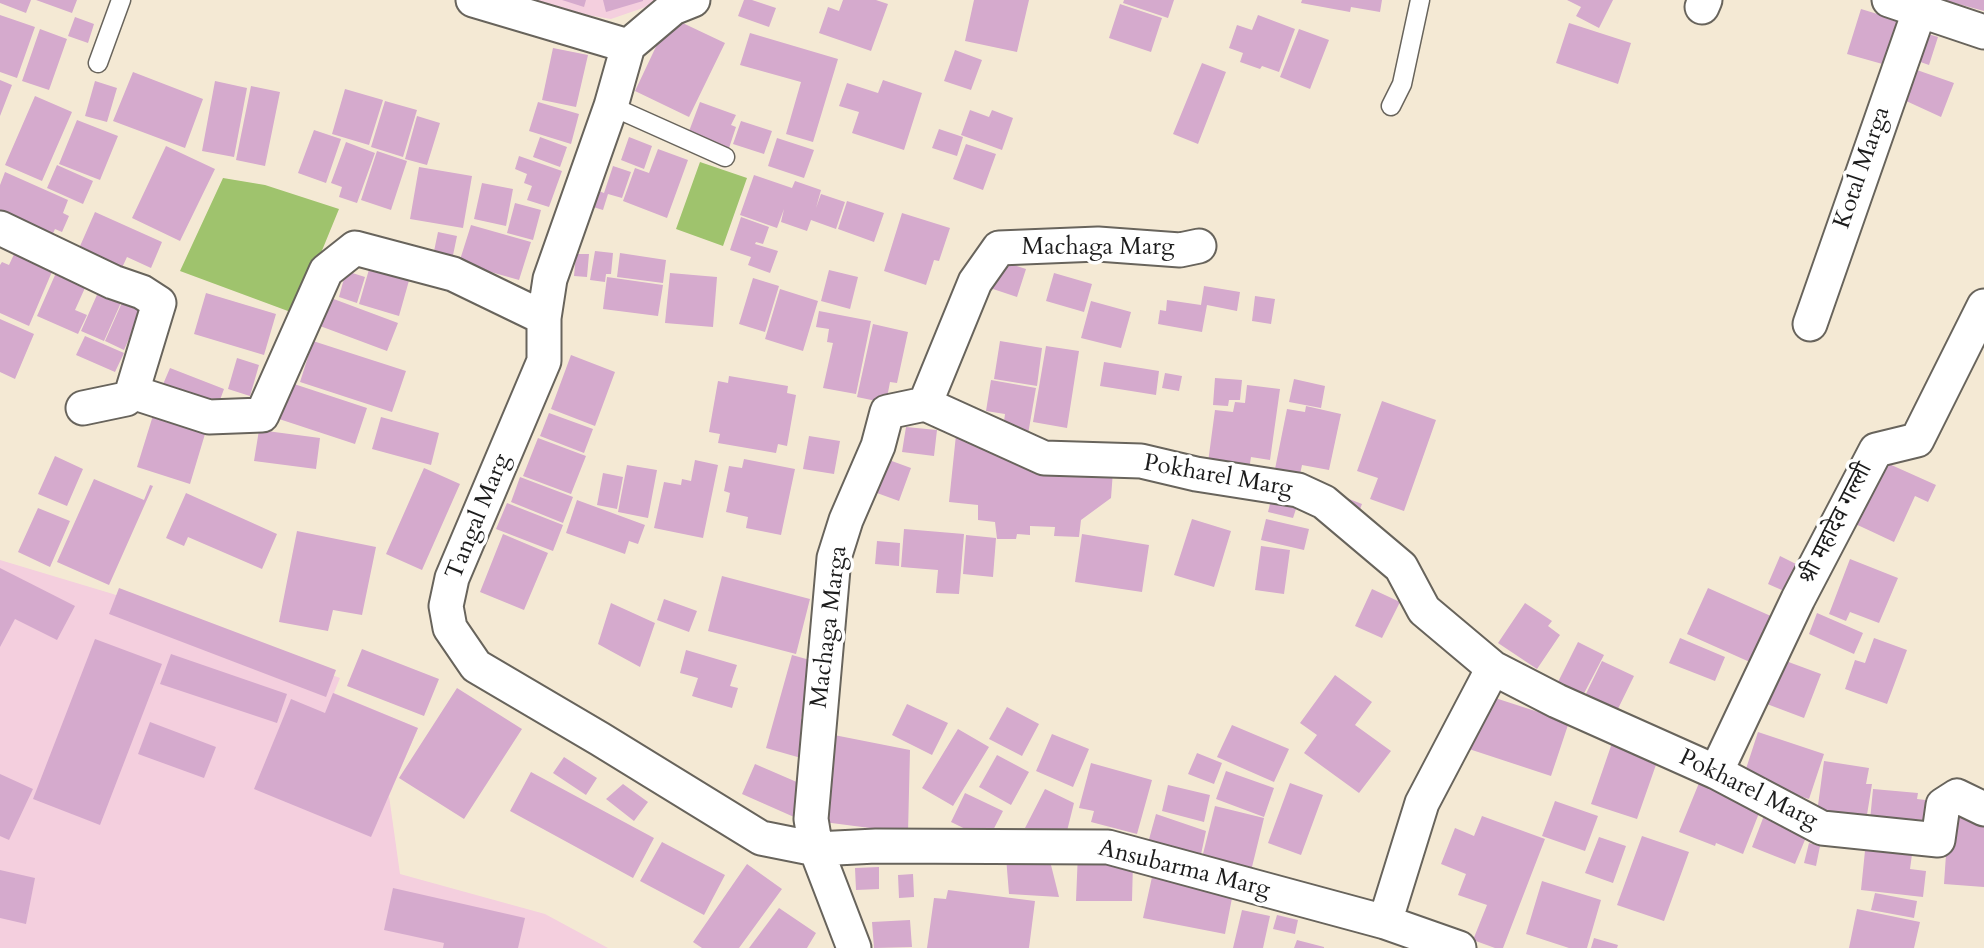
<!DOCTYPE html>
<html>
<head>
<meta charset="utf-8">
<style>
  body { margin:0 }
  canvas { display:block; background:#f4e9d4 }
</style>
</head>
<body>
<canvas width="1984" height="948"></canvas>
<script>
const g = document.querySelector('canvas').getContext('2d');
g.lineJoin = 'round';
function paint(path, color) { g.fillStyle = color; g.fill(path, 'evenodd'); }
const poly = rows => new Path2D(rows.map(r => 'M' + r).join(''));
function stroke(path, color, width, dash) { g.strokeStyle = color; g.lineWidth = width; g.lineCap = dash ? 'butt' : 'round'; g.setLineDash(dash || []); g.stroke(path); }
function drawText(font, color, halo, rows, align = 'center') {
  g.font = font + ' Cardo,"Noto Serif Devanagari",serif'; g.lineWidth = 7; g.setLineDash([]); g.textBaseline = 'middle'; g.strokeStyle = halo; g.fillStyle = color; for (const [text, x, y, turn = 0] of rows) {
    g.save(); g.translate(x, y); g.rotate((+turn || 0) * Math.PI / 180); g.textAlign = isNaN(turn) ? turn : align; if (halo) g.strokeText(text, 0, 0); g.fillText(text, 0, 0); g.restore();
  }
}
paint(poly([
  [534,0,666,0,611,19,581,14],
  [0,560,113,594,340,678,334,693,418,728,389,796,400,874,545,914,608,948,0,948]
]), '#f4cfde');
paint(poly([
  [700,162,747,178,723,246,676,229],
  [223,178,265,185,339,209,296,314,180,271]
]), '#9fc36d');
paint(poly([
  [0,0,31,0,26,13,0,3],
  [36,0,77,0,72,13],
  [562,0,586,0,584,7],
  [603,0,643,0,643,1,606,12],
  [744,0,752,0,776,8,769,27,738,16],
  [843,0,876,0,888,4,871,51,819,33,828,7,839,11],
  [974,0,1029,0,1017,52,965,41],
  [1124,0,1174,0,1168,18,1123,3],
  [1302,0,1382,0,1380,12,1351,7,1350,12,1301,3],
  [1567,0,1613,0,1599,28,1576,16,1581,7],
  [1984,0,1984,11,1947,1,1948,0],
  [1120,4,1162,18,1151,52,1109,38],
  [1861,9,1907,23,1893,67,1847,54],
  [0,15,35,27,17,78,0,72],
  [1258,15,1295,29,1279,72,1262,66,1260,69,1240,62,1243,53,1229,48,1237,25,1252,30],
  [75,17,94,24,88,43,68,36],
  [670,17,725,43,689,117,635,91],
  [1569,23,1631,43,1618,84,1556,63],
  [40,29,67,39,49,90,22,81],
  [1299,29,1329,40,1310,89,1280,77],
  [1915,30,1938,37,1929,65,1906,57],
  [750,33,838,59,813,142,786,134,801,82,740,65],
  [553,48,588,55,576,107,542,100],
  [955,50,982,60,971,90,944,81],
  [1202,63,1226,72,1198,144,1173,134],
  [1917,70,1954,83,1941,117,1904,100],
  [133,72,203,99,185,148,113,121],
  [0,80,12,85,0,116],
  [883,80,922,93,904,150,852,133,859,112,839,106,847,83,878,93],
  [95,81,117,88,107,122,85,116],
  [215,81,247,88,234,157,202,151],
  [251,86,280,92,265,166,236,160],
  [345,89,383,100,369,145,332,134],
  [35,96,72,112,42,181,5,165],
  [385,101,417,110,403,157,371,147],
  [538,102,579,114,571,144,529,131],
  [700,102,736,115,731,125,736,127,729,148,688,134],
  [970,110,989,117,992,110,1013,118,1002,150,961,135],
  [417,116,440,123,427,165,405,159],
  [77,120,118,136,100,180,59,164],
  [741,121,772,131,764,154,733,144],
  [939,129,963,137,957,156,932,148],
  [314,130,341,139,326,183,298,173],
  [540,137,567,147,560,167,533,157],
  [629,137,652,146,644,169,621,160],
  [777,138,814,150,804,178,768,166],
  [346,142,375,153,357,203,339,197,342,187,331,183],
  [966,144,996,154,983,190,953,179],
  [166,146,215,169,180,241,132,218],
  [658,149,688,160,667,218,623,201,635,168,649,173],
  [377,151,407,161,391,210,361,200],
  [519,156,562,171,549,207,527,200,532,186,524,183,527,174,515,169],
  [57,165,93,181,83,204,47,188],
  [613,166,631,172,622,198,608,194,603,210,590,206,596,190,604,193],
  [419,167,472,176,463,228,410,219],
  [5,172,68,200,63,213,69,216,62,232,55,229,49,242,0,221,0,185],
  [754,175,792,188,795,181,821,190,816,208,821,194,845,202,836,229,811,220,807,231,781,222,784,209,777,228,740,215],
  [482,183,513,189,506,226,474,219],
  [847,201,884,213,874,242,838,229],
  [515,203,541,210,533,240,507,233],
  [95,212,162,242,151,268,127,257,120,272,77,253],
  [902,213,950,228,939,261,934,260,926,285,884,271],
  [741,217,769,227,763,244,756,242,755,244,778,251,770,273,748,265,751,257,730,250],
  [471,225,531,242,519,280,459,263],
  [438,232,457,236,452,260,433,256],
  [16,250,54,267,29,326,0,313,0,265,2,262,9,265],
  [595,251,613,253,611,274,606,274,605,282,590,280],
  [620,253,666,260,663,283,617,277],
  [576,254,589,254,587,277,574,276],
  [998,260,1026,269,1017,297,990,288],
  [59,266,89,279,75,310,87,315,78,334,37,316],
  [370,266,410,277,399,316,359,304],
  [829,270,858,277,850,309,821,301],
  [346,271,365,277,357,303,339,297],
  [670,273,717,277,713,327,665,323],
  [1054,273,1092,284,1084,312,1046,301],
  [607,277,663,285,658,316,603,309],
  [753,278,779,286,765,332,739,324],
  [1204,286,1240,292,1237,311,1207,305,1202,332,1158,324,1160,310,1166,311,1167,300,1201,305],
  [100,288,123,298,104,341,81,331],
  [780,289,818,301,803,351,765,339],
  [206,293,276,314,264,355,194,334],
  [1255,296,1275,299,1271,324,1252,321],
  [124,298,143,307,124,350,105,341],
  [331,298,398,323,387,351,320,326],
  [1091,301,1131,312,1121,348,1081,338],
  [819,311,871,321,856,394,823,388,833,343,827,342,829,329,816,327],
  [0,319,34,334,15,379,0,372],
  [873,324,908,332,897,383,890,382,886,403,857,397],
  [85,336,124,353,115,372,76,355],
  [313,341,406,371,392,412,300,382],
  [1000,341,1042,348,1037,386,994,379],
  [1046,346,1079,351,1067,428,1033,422],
  [571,355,615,372,595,426,551,409],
  [237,358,259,365,250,396,228,389],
  [1104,362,1159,371,1156,395,1100,386],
  [170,368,224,389,216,411,161,389],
  [1165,373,1182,376,1179,391,1162,388],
  [729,376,788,386,787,393,796,395,787,446,778,444,776,453,718,443,720,434,709,432,718,381,728,383],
  [1215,378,1242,380,1240,400,1229,400,1228,406,1213,405],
  [1294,379,1325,386,1321,408,1289,402],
  [991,380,1036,388,1027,440,1002,436,1005,414,986,411],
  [288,382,367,408,355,444,276,418],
  [1247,385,1280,389,1270,460,1251,457,1248,476,1207,470,1215,410,1233,412,1235,402,1245,403],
  [1382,401,1436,420,1404,511,1370,499,1378,478,1357,471],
  [1306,406,1341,414,1329,470,1302,465,1299,479,1274,474,1287,409,1305,412],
  [155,409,208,424,190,484,137,467],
  [549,413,593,429,584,453,540,436],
  [381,417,439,433,431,465,372,449],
  [906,427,937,430,934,456,902,452],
  [259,430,320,438,316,469,254,461],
  [956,435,1113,471,1111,498,1081,520,1079,537,1054,536,1055,527,1030,526,1030,535,1017,534,1016,539,997,539,995,522,978,520,978,505,949,502],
  [809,436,840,441,834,474,803,469],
  [538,438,586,456,571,494,523,476],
  [55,456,83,469,67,506,38,494],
  [744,459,795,469,781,535,746,528,748,517,726,512,730,493,724,491,729,466,742,468],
  [1878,459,1936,485,1928,502,1915,496,1894,542,1849,521],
  [695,460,718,465,703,538,654,528,664,482,681,485,682,479,691,481],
  [889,460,911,468,899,501,877,493],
  [627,465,657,470,648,518,618,512],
  [424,468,460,484,422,570,386,554],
  [603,473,623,477,617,509,597,505],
  [520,477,573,497,563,523,511,502],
  [94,479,144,500,150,485,153,486,109,585,57,562],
  [186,493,277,534,262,569,188,537,184,546,166,538],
  [1272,496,1298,503,1293,518,1268,512],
  [1344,497,1362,504,1356,520],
  [577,500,645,525,638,544,629,541,625,554,566,533],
  [507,503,563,525,553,551,496,529],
  [38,508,70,521,50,567,18,552],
  [1192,519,1231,531,1214,587,1174,575],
  [1266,519,1309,529,1304,550,1261,540],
  [904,529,964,534,959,594,936,593,938,570,901,567],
  [297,531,376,547,362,615,333,610,328,631,279,622],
  [503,534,548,553,524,610,480,592],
  [1082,534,1149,545,1142,592,1075,582],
  [966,535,996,538,993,577,963,574],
  [877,541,900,543,899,566,875,564],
  [1261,546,1290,550,1284,594,1255,590],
  [1780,556,1796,564,1784,591,1768,584],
  [1850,559,1898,578,1879,623,1850,612,1846,621,1829,614],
  [0,568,75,606,57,640,15,619,0,647],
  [722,576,810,599,796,654,708,631],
  [119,588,336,670,326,697,109,614],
  [1708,588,1773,617,1752,663,1687,634],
  [1372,589,1400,602,1382,638,1355,626],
  [664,599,697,611,689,632,657,620],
  [611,603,655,623,640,667,598,644],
  [1525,603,1552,621,1548,626,1560,635,1537,669,1498,643],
  [1817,613,1863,633,1854,654,1809,634],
  [1680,638,1725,657,1715,681,1669,663],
  [1874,638,1907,650,1887,704,1845,689,1855,660,1865,663],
  [95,639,162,664,100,825,33,799],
  [1578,642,1604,655,1578,705,1570,689,1558,682],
  [362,649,439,679,424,716,347,686],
  [686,650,737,665,730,686,738,688,732,708,692,696,698,678,680,673],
  [171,654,287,694,277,723,160,684],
  [792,655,817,662,801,719,811,722,801,758,766,748],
  [1775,657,1821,674,1804,718,1759,701],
  [1602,661,1634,676,1613,719,1581,704],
  [1335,675,1372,702,1355,725,1391,751,1359,793,1304,753,1317,735,1300,723],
  [457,688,522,729,464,819,399,778],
  [333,693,418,728,371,837,254,789,291,699,325,713],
  [1486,695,1569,722,1551,776,1469,749],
  [907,704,948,723,932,755,892,735],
  [1007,707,1039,724,1022,756,989,739],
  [150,722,216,747,204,778,138,754],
  [1232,725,1289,749,1274,782,1217,757],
  [958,729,989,747,953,806,922,788],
  [1758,732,1824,754,1809,799,1743,778],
  [1052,734,1089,749,1073,787,1036,771],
  [834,735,910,750,908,833,824,822],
  [1612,743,1658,759,1637,819,1591,804],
  [1197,753,1222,763,1214,784,1188,774],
  [997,755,1029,772,1011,805,979,787],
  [564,757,597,778,586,795,553,773],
  [1824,761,1869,768,1866,784,1872,784,1865,827,1816,820],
  [1091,763,1152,780,1137,834,1091,822,1094,811,1079,808],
  [755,764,806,786,794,817,742,794],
  [1226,771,1274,788,1264,817,1216,799],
  [531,772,654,838,633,878,510,811],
  [0,774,33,789,9,840,0,836],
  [1290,783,1323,795,1301,855,1268,843],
  [1699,783,1761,808,1743,854,1716,843,1715,846,1679,832],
  [623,784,648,802,634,821,606,799],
  [1168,785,1210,795,1204,822,1162,811],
  [1045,789,1074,803,1066,835,1025,828],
  [1873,789,1918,793,1917,799,1934,801,1932,821,1914,819,1913,827,1869,831],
  [965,793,1003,811,988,840,951,822],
  [1555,801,1598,816,1585,851,1542,836],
  [1215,806,1264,818,1251,871,1202,858],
  [1949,810,1984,813,1984,887,1944,884],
  [1765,813,1809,830,1795,864,1752,847],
  [1156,814,1206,831,1200,859,1148,843],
  [1482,816,1545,839,1503,948,1495,948,1473,940,1487,905,1458,895,1466,874,1441,864,1455,828,1474,836],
  [1642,836,1689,852,1664,921,1617,905],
  [1599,837,1626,846,1613,883,1585,873],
  [1914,840,1910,869,1926,871,1923,897,1861,890,1866,841],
  [662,842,725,875,704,915,640,881],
  [1809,843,1820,846,1816,866,1804,863],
  [1078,852,1133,862,1132,901,1076,901],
  [1006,857,1049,857,1059,897,1009,894],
  [747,864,782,889,739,948,702,948,693,942],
  [879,867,879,889,856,890,855,868],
  [0,870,35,878,26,924,0,918],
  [913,874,914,897,899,898,898,875],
  [1152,877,1233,893,1225,934,1143,918],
  [1542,881,1601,900,1587,948,1569,948,1526,934],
  [393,888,525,918,518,948,443,948,444,943,384,930],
  [948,890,1035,901,1029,948,927,948,934,898,946,899],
  [1875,893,1917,901,1914,918,1871,910],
  [779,908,816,933,807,948,749,948],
  [1857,909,1920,922,1914,948,1849,948],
  [1242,910,1270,916,1263,948,1233,948],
  [1277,915,1298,920,1295,934,1273,929],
  [910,920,912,947,874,948,872,922],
  [1594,938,1618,945,1617,948,1591,948],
  [1297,940,1324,947,1324,948,1294,948]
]), '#d5aacd');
const service = poly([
  [98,63,121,0],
  [611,106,725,157],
  [1391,106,1402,84,1420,0]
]);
const minor = poly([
  [473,0,628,46,611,106,550,279,544,318,544,361,452,578,446,606,450,628,476,666,600,739,761,838,816,849,854,948],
  [1889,0,1984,32],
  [1702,7,1705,0],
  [628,46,673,8,693,0],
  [0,228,113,282,142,292,159,303,132,392],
  [1199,246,1180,250,1098,244,999,248,975,282,925,404,887,412,878,446,846,520,834,558,811,819,816,849,876,846,1108,847,1385,922,1459,948],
  [1810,324,1919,12],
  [925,404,1044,458,1141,461,1196,474,1298,490,1324,502,1401,567,1424,610,1493,668,1422,803,1385,922],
  [83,408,126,399,132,392,209,417,262,415,326,271,355,248,453,274,544,318],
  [1493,668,1557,701,1716,772,1822,828,1938,840,1943,805,1957,796,1984,809],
  [1716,772,1798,599,1876,450,1917,440,1984,306]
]);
stroke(service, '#68645c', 21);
stroke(minor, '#68645c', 37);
stroke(service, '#fff', 18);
stroke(minor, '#fff', 33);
drawText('24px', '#1c1c1c', '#fff', [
  ["Kotal Marga",1863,168,-71],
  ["Machaga Marg",1098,248],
  ["Pokharel Marg",1218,477,10],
  ["Tangal Marg",479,517,-68],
  ["श्री महादेव गल्ली",1837,524,-63],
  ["Machaga Marga",830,627,-83],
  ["Pokharel Marg",1748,790,26],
  ["Ansubarma Marg",1184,870,14]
]);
</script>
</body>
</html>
